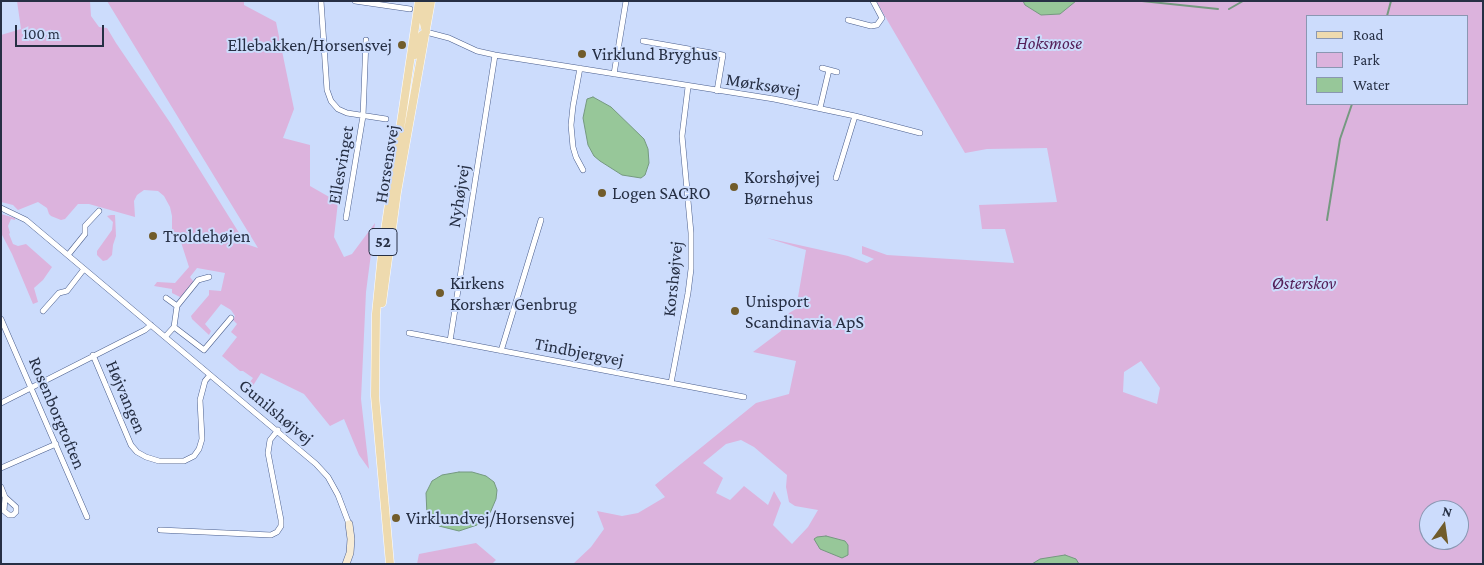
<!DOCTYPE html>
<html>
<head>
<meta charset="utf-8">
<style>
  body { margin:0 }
  #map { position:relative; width:1484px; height:565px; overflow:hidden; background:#ccdcfc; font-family:"Crimson Pro",serif }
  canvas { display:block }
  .frame { position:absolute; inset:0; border:2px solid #262f44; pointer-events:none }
  .legend { position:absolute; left:1306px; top:15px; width:162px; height:90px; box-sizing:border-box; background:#ccdcfc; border:1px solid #8a97b2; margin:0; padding:6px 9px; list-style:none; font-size:15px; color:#262f44 }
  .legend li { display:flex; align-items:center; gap:10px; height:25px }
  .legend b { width:25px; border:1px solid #8a97b2 }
  .north { position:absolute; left:1419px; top:500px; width:50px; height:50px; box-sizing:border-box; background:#ccdcfc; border:1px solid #8a97b2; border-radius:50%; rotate:14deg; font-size:14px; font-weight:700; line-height:20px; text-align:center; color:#262f44 }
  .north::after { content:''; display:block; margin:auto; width:18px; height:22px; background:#715c2b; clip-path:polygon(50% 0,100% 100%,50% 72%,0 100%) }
  .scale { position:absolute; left:15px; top:25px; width:89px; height:22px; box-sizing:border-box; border:2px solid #262f44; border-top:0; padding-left:6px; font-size:15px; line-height:18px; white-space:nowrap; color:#262f44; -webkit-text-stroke:4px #ccdcfc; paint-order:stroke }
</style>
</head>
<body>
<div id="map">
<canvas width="1484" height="565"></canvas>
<div class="frame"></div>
<ul class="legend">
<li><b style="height:6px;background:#eedaae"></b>Road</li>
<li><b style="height:14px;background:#dcb3dd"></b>Park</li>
<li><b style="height:14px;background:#97c799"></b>Water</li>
</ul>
<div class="north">N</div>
<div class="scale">100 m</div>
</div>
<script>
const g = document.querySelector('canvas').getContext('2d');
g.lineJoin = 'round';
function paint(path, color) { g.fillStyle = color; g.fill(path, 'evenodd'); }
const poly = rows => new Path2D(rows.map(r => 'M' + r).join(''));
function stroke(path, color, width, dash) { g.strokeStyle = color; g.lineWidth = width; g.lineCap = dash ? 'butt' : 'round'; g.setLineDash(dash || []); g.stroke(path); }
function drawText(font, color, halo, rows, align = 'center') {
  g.font = font + ' "Crimson Pro",serif'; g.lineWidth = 4; g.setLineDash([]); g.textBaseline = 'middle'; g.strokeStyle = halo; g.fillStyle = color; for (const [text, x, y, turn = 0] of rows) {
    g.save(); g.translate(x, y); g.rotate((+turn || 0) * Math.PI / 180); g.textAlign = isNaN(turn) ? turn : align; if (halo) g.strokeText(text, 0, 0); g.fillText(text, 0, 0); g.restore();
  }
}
paint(poly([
  [17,1,90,1,91,16,99,27,107,28,116,43,171,124,246,244,258,248,107,1,244,1,244,5,276,22,294,109,283,138,310,145,310,186,338,202,334,237,344,257,352,254,375,223,366,292,361,399,369,469,359,455,344,419,330,426,304,394,261,373,247,395,243,391,253,378,243,371,240,371,222,356,237,337,231,332,237,324,233,320,235,316,231,310,221,304,205,324,211,331,209,335,192,319,191,316,209,295,209,290,221,291,225,273,197,268,190,277,193,281,193,284,182,298,172,293,172,289,154,286,157,282,175,283,189,267,179,236,172,232,172,216,170,207,164,196,158,191,144,190,137,195,134,201,135,217,89,204,78,204,65,219,61,220,51,216,49,214,47,208,38,202,18,210,13,205,1,202,1,35,21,29],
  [876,1,1483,1,1483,564,1079,564,1076,559,1040,559,1032,564,573,564,591,547,604,529,597,511,622,516,638,513,665,497,655,485,756,403,789,394,796,361,753,352,781,331,789,313,796,309,806,250,767,238,848,256,867,263,874,259,862,254,862,246,887,255,1014,263,1005,229,982,229,979,205,1057,202,1047,148,987,149,965,153],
  [1308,16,1468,16,1468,104,1308,104],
  [1141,361,1160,388,1157,404,1123,392,1124,372],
  [741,440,754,447,787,475,786,487,789,502,795,506,818,510,808,527,792,544,773,525,781,503,774,491,768,505,744,486,730,500,716,493,723,478,703,463,726,444],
  [1429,510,1459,510,1459,540,1429,540],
  [1,214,15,218,15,220,11,219,8,226,10,233,9,234,13,244,18,246,26,244,52,267,43,280,34,288,38,302,33,304,12,254,1,233],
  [111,215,115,215,116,236,113,245,112,255,107,260,103,261,97,255,97,251,112,230,113,222,107,216],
  [476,543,496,560,492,564,417,564,419,554]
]), '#dcb3dd');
const water = poly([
  [1023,1,1076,1,1060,14,1041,15,1025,5,1023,1],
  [593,97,611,107,644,139,648,149,649,163,645,175,641,178,622,175,600,161,594,156,588,145,583,118,587,99,593,97],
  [459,472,472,472,486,476,494,482,497,490,496,499,490,513,477,525,459,531,439,526,427,515,426,493,432,481,442,475,459,472],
  [826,536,845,541,848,545,848,555,842,558,820,549,814,539,817,537,826,536],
  [1065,555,1076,559,1079,564,1032,564,1040,559,1065,555]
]);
paint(water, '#97c799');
stroke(water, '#759980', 1);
stroke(poly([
  [1142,1,1218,9],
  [1229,9,1243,1],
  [1387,16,1391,1],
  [1327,220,1340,139,1352,104]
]), '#759980', 2);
const street = poly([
  [321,1,327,90,331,101,338,109,347,113,386,119],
  [355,1,410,9],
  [848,20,871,26,877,25,882,18,873,1],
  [426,32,449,38,477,51,495,55,774,99,855,116,920,133],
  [643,41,723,55,717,91],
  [580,68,573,106,571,125,573,147,576,157,583,170],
  [822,68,837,72],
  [614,74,626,1],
  [820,108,829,70],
  [836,178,855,116],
  [1,208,26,220,316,464,328,477,338,495,349,524],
  [346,218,363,116,366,40],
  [68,255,85,234,85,226,99,211],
  [177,306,198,280,209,277],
  [43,311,59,293,67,291,84,269],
  [1,319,87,517],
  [174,327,204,350,231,318],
  [409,333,744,397],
  [165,337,174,327,177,306,166,298],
  [450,341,495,55],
  [501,351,541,220],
  [93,355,131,445,137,452,146,457,159,461,184,461,194,456,199,449,202,439,200,400,205,381,210,375],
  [671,383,688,293,691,269,691,233,682,136,688,87],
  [1,403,145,330,151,325],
  [1,468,56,444],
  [1,487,5,497,16,507,16,512,13,515,9,515,4,511,5,497],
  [160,530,271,535,277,532,281,526,281,520,268,453,270,440,278,430]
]);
const secondary = poly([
  [346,564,350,553,351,539,349,524]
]);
const primary = poly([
  [415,55,422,35,426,32,423,19,423,3],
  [382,303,397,192,431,1],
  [390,564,375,396,376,314,383,244,419,1]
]);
stroke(street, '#4a5e8d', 6);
stroke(secondary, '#4a5e8d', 8);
stroke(primary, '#fff', 9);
stroke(street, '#fff', 5);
stroke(secondary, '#f7ecd6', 7);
stroke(primary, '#eedaae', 8);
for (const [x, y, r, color] of [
  [402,45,5,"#715c2b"],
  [582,54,5,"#715c2b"],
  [734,187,5,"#715c2b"],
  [602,193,5,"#715c2b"],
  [153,236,5,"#715c2b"],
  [440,293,5,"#715c2b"],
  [735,311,5,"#715c2b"],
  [396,518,5,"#715c2b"]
]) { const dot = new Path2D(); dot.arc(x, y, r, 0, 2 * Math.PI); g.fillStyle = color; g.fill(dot); stroke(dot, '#ccdcfc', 2); }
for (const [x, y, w] of [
  [383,242,28]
]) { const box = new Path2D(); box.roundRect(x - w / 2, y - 13.5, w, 27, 4); g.fillStyle = '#ccdcfc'; g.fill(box); stroke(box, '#262f44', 1); }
drawText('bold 16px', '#262f44', null, [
  ["52",383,242]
]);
drawText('italic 18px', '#552059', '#ccdcfc', [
  ["Hoksmose",1049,43],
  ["Østerskov",1304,283]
]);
drawText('18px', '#262f44', '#ccdcfc', [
  ["Ellebakken/Horsensvej",392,45,"right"],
  ["Virklund Bryghus",592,54],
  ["Korshøjvej",744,177],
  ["Børnehus",744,198],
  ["Logen SACRO",612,193],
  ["Troldehøjen",163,236],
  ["Kirkens",450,283],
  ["Korshær Genbrug",450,304],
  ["Unisport",745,301],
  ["Scandinavia ApS",745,322],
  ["Virklundvej/Horsensvej",406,518]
], 'left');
drawText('18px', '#262f44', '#ccdcfc', [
  ["Mørksøvej",763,85,9],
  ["Horsensvej",387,164,-81],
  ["Ellesvinget",341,165,-80],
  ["Nyhøjvej",459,196,-81],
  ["Korshøjvej",673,279,-84],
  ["Tindbjergvej",579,352,11],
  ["Højvangen",126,397,67],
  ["Gunilshøjvej",276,412,40],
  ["Rosenborgtoften",57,413,67]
]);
</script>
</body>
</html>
